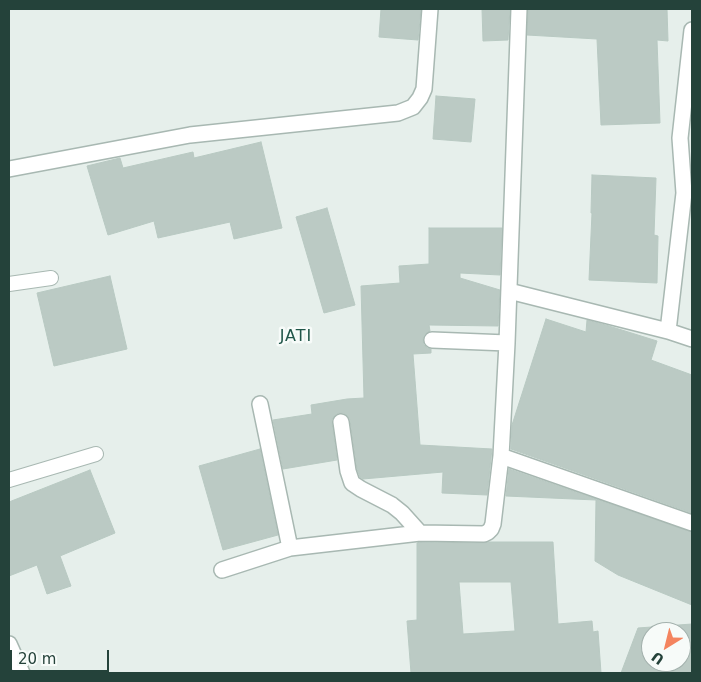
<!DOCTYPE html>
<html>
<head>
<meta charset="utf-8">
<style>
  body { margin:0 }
  #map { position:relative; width:701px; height:682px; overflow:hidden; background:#e6efeb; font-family:"DejaVu Sans",sans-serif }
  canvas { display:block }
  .frame { position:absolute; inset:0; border:10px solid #24423a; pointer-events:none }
  .north { position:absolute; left:641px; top:622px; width:50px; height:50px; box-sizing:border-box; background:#f7fbf9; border:1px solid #a3b1ad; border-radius:50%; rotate:216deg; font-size:14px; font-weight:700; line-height:20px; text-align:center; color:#24423a }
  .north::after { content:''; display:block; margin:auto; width:18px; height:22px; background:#f4845f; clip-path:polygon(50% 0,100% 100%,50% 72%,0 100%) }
  .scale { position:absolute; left:10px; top:650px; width:99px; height:22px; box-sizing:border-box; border:2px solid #24423a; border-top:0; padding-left:6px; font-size:15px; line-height:18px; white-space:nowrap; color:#24423a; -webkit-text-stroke:4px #f7fbf9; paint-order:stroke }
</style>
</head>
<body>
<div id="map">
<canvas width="701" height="682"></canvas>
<div class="frame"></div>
<div class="north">U</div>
<div class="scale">20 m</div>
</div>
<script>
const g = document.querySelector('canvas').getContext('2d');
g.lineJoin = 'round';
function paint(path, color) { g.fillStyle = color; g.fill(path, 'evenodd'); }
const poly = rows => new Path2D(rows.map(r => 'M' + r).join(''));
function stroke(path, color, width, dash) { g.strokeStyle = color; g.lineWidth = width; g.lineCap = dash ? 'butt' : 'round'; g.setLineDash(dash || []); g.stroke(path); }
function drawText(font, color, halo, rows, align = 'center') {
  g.font = font + ' "DejaVu Sans",sans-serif'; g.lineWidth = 5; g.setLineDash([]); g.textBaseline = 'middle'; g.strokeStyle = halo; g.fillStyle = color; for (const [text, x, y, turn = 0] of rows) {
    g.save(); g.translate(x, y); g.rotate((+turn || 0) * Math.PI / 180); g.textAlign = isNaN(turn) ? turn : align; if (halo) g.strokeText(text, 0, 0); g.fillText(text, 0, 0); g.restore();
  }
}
const building = poly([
  [381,9,421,9,418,40,379,37,381,9],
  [482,9,510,9,508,40,483,41,482,9],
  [528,9,667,9,668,41,657,40,660,123,601,125,597,39,527,35,528,9],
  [436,96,475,99,471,142,433,139,436,96],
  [261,142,282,228,234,239,230,222,158,238,154,221,108,235,87,166,120,158,123,168,193,152,194,158,261,142],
  [592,175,656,178,654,235,658,236,657,283,589,280,592,213,591,213,592,175],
  [327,208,355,305,324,313,296,217,327,208],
  [429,228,502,228,500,275,460,273,460,278,500,290,498,326,429,325,430,331,424,335,423,340,424,345,427,348,431,349,431,353,413,354,420,445,492,449,487,495,442,493,443,472,363,479,360,477,357,469,350,420,348,416,344,413,339,413,336,414,332,419,332,423,337,460,283,469,273,420,312,414,311,405,347,399,364,398,361,286,400,283,399,266,429,264,429,228],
  [110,276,127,349,54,366,37,293,110,276],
  [546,319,586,332,587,320,609,326,657,341,651,360,692,375,692,513,511,449,512,425,546,319],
  [260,449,278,535,223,550,199,466,260,449],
  [509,469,692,532,692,605,618,575,595,561,596,500,506,496,509,469],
  [90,470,115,533,60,556,71,586,47,594,37,565,9,576,9,502,90,470],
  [420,542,484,543,489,542,553,542,558,624,592,621,593,632,598,631,601,673,411,673,407,621,417,620,417,543,420,542],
  [459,582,511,582,515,631,463,634,459,582],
  [692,624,692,673,621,673,638,628,692,624],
  [651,632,681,632,681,662,651,662,651,632]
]);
paint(building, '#bbcac4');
stroke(building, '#b8c9c2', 1);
const service = poly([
  [9,284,51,278],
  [9,480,96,454]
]);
const minor = poly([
  [9,169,190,135,398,113,413,107,420,98,424,89,430,9],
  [509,291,668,331,692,339],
  [668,331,684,193,680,138,692,30],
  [432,340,507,343],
  [260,404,290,548,420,533,484,534,488,532,491,529,493,524,501,456,507,343,519,9],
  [341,422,348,471,352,483,361,489,392,505,402,513,420,533],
  [501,456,692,523],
  [222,570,290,548],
  [9,644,22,673]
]);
stroke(service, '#a8b8b2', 16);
stroke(minor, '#a8b8b2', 18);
stroke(service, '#fff', 14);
stroke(minor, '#fff', 15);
g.letterSpacing = '1px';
drawText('16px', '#1f5548', '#f7fbf9', [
  ["JATI",296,337]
]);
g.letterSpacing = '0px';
</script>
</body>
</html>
